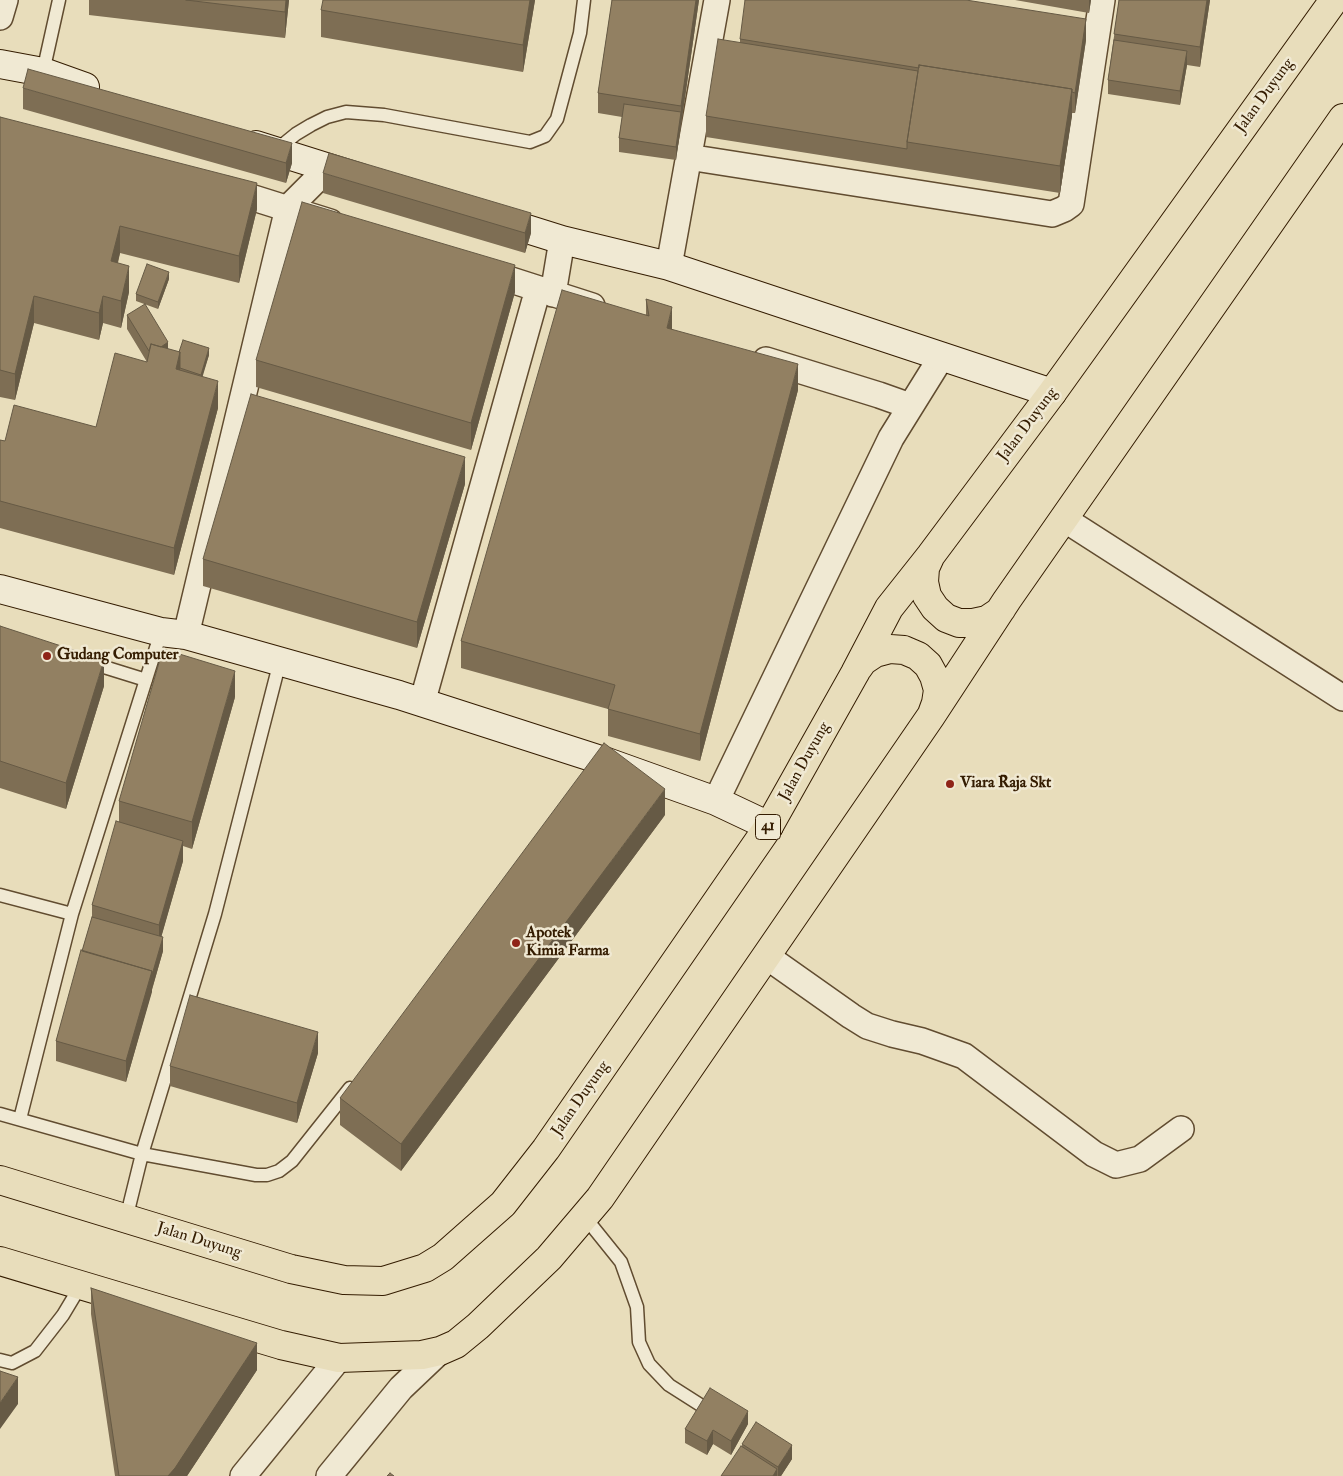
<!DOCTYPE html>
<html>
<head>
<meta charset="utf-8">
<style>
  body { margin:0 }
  canvas { display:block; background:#e8ddbb }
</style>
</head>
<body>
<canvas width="1343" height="1476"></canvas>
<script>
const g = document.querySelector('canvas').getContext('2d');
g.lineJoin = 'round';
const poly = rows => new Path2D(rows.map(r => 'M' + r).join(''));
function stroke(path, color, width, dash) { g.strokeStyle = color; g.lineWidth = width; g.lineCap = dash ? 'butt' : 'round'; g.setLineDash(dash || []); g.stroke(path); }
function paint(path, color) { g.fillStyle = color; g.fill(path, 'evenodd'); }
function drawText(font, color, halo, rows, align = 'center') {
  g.font = font + ' "IM FELL Double Pica",serif'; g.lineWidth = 5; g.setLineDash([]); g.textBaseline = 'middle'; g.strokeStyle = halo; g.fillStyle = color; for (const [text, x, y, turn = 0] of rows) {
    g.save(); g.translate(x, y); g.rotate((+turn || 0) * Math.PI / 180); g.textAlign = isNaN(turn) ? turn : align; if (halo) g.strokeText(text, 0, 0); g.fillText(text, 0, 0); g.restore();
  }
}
const lane = poly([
  [43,72,59,0],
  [275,151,296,134,311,125,327,117,346,112,384,115,530,142,545,136,557,119,580,33,584,0],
  [88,662,146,680],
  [0,895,72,914],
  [0,1114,142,1154,256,1175,267,1175,279,1171,292,1161,350,1088],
  [20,1119,72,914,161,632],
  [584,1216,621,1262,637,1307,639,1342,649,1364,669,1385,713,1413],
  [126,1219,142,1154,215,914,280,661],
  [0,1360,12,1363,35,1351,63,1315,81,1285]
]);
const street = poly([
  [0,17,5,0],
  [688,157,1052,214,1064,209,1071,204,1102,0],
  [225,189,330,222],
  [669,266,717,0],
  [483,271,592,306],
  [553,294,562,240],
  [766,360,879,395,910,406],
  [1064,519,1343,698],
  [186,635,288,208,328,168],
  [422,703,538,289],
  [716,801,891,438,942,356],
  [766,956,851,1016,867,1026,892,1034,922,1041,964,1056,1094,1154,1116,1165,1140,1159,1181,1129],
  [243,1476,339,1358],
  [329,1476,401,1388,440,1351]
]);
const secondary = poly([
  [0,64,43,72,85,87],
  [256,145,361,178],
  [495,219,562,240,669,266,1052,393],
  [0,589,161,632,186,635,399,695,607,762,716,801,769,826]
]);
const highway = poly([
  [930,557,925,568,924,582,927,596,935,608,946,618,959,623,973,623,987,620,999,612,1002,608],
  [858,668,863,661,875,653,890,649,904,650,918,656,928,665,934,676,938,690,936,703,932,714],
  [0,1180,291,1269,344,1280,383,1281,425,1268,443,1257,503,1204,546,1149,769,826,855,673,889,608,931,555,1052,393,1334,0],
  [0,1261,281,1345,339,1358,422,1355,440,1351,456,1344,478,1326,549,1258,600,1198,931,716,1007,600,1343,118]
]);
stroke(lane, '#614c30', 15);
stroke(street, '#614c30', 28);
stroke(secondary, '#341c01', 30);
stroke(highway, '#341c01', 30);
stroke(lane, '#f0e9d3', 12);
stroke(street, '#f0e9d3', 25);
stroke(secondary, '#f0e9d3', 28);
stroke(highway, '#e8ddbb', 28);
paint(poly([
  [89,0,289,0,285,38,89,15],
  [535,0,523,72,321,37,321,10],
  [612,0,699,0,676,160,619,152,619,138,622,117,598,113,598,93],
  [1015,0,1091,0,1089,13],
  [1119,0,1210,0,1200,67,1187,65,1180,105,1108,94,1108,80],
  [740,39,1086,40,1075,113,1072,113,1060,193,706,137,706,116,740,43],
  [23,88,292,163,286,183,23,109],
  [0,117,257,209,239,283,120,253,118,263,129,292,121,328,103,323,99,340,34,323,15,400,0,397],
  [323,173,531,233,525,253,323,193],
  [169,279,158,309,136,301,136,294],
  [515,292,471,450,256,387,256,360],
  [646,299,672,330,798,390,700,761,608,736,608,709,461,668,461,641,646,314],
  [127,315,168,349,179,352,209,355,202,376,218,408,174,575,0,528,0,440,5,441,96,427,147,362,127,329],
  [465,484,417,648,203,586,203,559],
  [0,626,104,686,66,809,0,788],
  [235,697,192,849,183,846,183,861,161,937,163,951,126,1082,56,1061,56,1041,92,917,92,905,119,822,119,801],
  [665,815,401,1171,340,1125,340,1098],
  [318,1053,297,1123,170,1086,170,1066],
  [91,1288,257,1370,187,1476,115,1476,91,1314],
  [748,1424,731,1455,713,1444,707,1455,685,1443,685,1429],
  [742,1444,792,1459,781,1476,721,1476,742,1447]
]), '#7e6e54');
paint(poly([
  [286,0,289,0,285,38,285,12],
  [530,0,535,0,523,72,523,45],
  [696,0,699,0,676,160,676,147,681,112,681,106],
  [1089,0,1091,0,1089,13],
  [1207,0,1210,0,1200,67,1200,47],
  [1086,19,1086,40,1075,113,1075,93],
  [1187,51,1187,65,1180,105,1180,91],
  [1072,89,1072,116,1060,193,1060,166],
  [292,143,292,163,286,183,286,163],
  [257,183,257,209,239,283,239,256],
  [531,213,531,233,525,253,525,233],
  [120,226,120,253,111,288,111,261],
  [515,265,515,292,471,450,471,423],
  [129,266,129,292,121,328,121,301],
  [169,272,169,279,158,309,158,302],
  [34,296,34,323,15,400,15,374],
  [103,296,103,323,99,340,99,313],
  [672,307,672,333,667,328],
  [168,342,168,356,150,353],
  [209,348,209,355,201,382,201,375],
  [180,352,180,379,176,369],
  [798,364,798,390,700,761,700,734],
  [218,381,218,408,174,575,174,548],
  [465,457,465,484,417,648,417,622],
  [104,660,104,686,66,809,66,783],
  [235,671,235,697,192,849,192,822],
  [665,789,665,815,401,1171,401,1144],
  [183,841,183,861,159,945,159,925],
  [163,937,163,951,152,989,152,975],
  [152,971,152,992,126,1082,126,1061],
  [318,1032,318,1053,297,1123,297,1103],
  [257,1343,257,1370,187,1476,168,1476],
  [18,1377,18,1404,0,1429,0,1403],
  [748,1411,748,1424,731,1455,731,1441],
  [713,1430,713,1444,707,1455,707,1441],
  [792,1445,792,1459,781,1476,778,1476,778,1467],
  [777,1469,777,1476,773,1476]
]), '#665a45');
const building = poly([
  [186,0,286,0,285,12,186,0],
  [323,0,530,0,523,45,321,10,323,0],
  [612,0,696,0,681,106,598,93,612,0],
  [745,0,966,0,1086,19,1075,93,1072,92,1072,89,919,65,919,68,740,39,745,0],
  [1119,0,1207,0,1200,47,1114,34,1119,0],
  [718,39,918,71,907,142,907,149,706,116,718,39],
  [1114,40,1187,51,1180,91,1108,80,1114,40],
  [919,65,1072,89,1060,166,907,142,919,65],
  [28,69,292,143,286,163,23,88,28,69],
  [624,104,681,112,676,147,619,138,624,104],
  [0,117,257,183,239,256,120,226,111,261,129,266,121,301,103,296,99,313,34,296,15,374,0,370,0,117],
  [329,153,531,213,525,233,323,173,329,153],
  [302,202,515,265,471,423,256,360,302,202],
  [147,264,169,272,158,302,136,294,147,264],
  [562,290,649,316,646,299,672,307,667,328,798,364,700,734,608,709,615,685,461,641,562,290],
  [145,304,168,342,161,347,151,344,149,351,127,315,145,304],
  [183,340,209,348,201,375,180,368,180,352,179,352,183,340],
  [151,344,180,352,176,369,218,381,174,548,0,501,0,440,5,441,14,405,96,427,115,353,147,362,151,344],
  [251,394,465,457,417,622,203,559,251,394],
  [0,626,104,660,66,783,0,761,0,626],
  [163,649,235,671,192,822,119,801,163,649],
  [604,743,665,789,401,1144,340,1098,604,743],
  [116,821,183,841,159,925,92,905,116,821],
  [92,917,163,937,152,975,152,971,82,951,92,917],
  [81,950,152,971,126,1061,56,1041,81,950],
  [190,995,318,1032,297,1103,170,1066,190,995],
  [91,1288,257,1343,175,1468,168,1476,119,1476,91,1288],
  [0,1371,18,1377,0,1403,0,1371],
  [710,1388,748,1411,731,1441,713,1430,707,1441,685,1429,710,1388],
  [756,1422,792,1445,778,1467,742,1444,756,1422],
  [741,1446,777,1469,773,1476,721,1476,741,1446],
  [390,1473,394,1476,387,1476,390,1473]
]);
paint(building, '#928062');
stroke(building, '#665a45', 1);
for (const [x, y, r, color] of [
  [47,656,5,"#8f2418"],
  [950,784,5,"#8f2418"],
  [516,943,5,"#8f2418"]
]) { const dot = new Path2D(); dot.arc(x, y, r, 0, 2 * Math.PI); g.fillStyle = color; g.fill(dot); stroke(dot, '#f0e9d3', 2); }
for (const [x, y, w] of [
  [768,827,25]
]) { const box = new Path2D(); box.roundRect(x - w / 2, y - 12.5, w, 25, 4); g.fillStyle = '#f0e9d3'; g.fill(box); stroke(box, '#341c01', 1); }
drawText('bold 15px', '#341c01', null, [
  ["41",768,827]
]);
drawText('16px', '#341c01', '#f0e9d3', [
  ["Jalan Duyung",1265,96,-54],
  ["Jalan Duyung",1028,425,-53],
  ["Jalan Duyung",805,762,-61],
  ["Jalan Duyung",581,1099,-55],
  ["Jalan Duyung",199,1241,17]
]);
drawText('bold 16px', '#341c01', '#f0e9d3', [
  ["Gudang Computer",57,656],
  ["Viara Raja Skt",960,784],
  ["Apotek",526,934],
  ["Kimia Farma",526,952]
], 'left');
</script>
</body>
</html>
